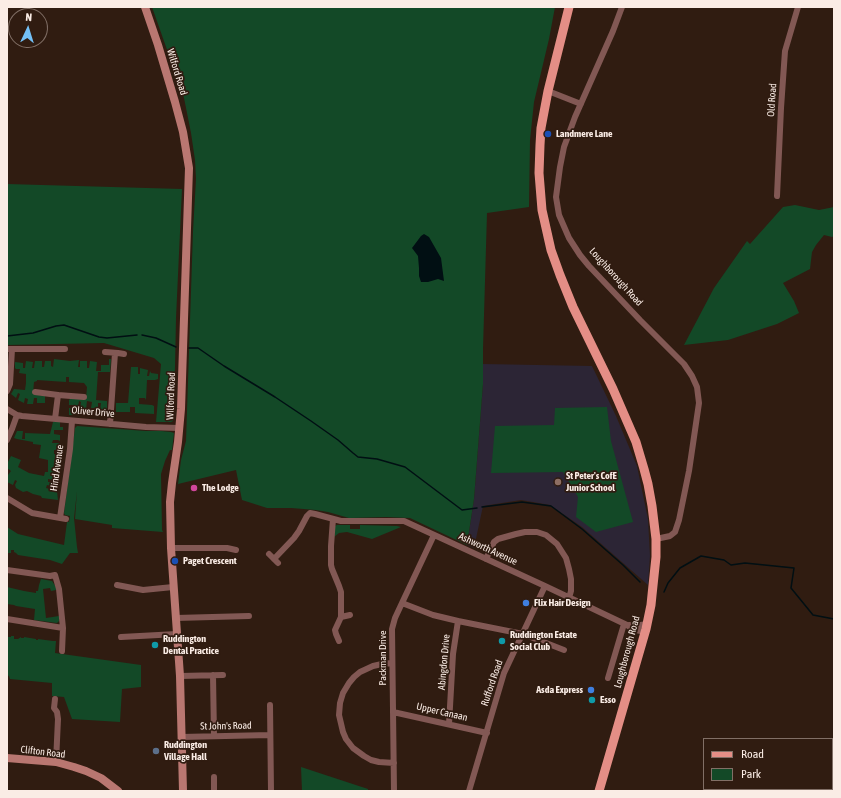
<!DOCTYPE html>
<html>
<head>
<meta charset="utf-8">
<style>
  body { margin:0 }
  #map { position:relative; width:841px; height:798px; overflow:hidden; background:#301c11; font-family:"Asap Condensed",sans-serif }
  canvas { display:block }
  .frame { position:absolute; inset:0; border:8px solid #faece5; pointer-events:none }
  .legend { position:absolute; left:703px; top:738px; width:130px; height:52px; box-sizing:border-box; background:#301c11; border:1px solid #816f66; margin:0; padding:5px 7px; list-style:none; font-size:12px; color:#faece5 }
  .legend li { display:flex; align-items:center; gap:8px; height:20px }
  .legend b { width:20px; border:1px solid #816f66 }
  .north { position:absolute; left:8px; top:8px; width:40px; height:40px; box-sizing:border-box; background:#301c11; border:1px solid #816f66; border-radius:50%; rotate:4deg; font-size:11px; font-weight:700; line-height:16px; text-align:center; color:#faece5 }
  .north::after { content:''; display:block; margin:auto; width:14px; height:18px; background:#73c0f6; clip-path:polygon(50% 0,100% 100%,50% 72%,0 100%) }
</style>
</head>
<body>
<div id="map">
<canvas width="841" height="798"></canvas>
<div class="frame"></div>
<ul class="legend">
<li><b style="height:5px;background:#e48e86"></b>Road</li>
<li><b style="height:11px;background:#134927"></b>Park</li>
</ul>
<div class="north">N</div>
</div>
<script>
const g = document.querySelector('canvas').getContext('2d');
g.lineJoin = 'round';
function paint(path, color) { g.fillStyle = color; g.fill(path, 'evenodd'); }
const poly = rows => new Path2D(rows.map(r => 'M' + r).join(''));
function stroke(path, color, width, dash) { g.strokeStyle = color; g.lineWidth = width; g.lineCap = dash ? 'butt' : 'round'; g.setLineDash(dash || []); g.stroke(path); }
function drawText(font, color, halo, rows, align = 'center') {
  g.font = font + ' "Asap Condensed",sans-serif'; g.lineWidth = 3.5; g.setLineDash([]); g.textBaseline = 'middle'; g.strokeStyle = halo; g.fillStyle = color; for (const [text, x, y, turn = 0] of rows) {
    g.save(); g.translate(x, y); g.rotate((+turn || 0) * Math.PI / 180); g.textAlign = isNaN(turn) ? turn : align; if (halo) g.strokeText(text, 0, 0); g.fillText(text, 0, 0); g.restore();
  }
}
paint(poly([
  [483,364,592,366,616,416,637,466,648,519,650,556,648,585,582,527,550,505,521,500,483,506,474,548,467,545,474,499,483,384]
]), '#2c2535');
paint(poly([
  [152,7,555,7,549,39,534,102,530,140,529,207,487,213,483,349,483,384,474,499,467,545,410,518,386,517,349,518,328,512,316,510,291,508,267,508,242,500,236,470,178,484,181,460,186,441,193,231,196,179,195,160,191,133,184,98],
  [7,184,182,189,176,318,175,367,173,421,171,422,156,422,161,364,154,358,104,343,7,345],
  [795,205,819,210,834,207,834,236,832,237,824,235,816,245,812,252,810,269,783,283,794,301,799,313,777,324,728,340,684,345,714,288,747,241,750,244,783,207],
  [54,359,70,361,79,360,78,367,80,367,80,361,87,361,87,368,89,368,90,361,97,362,96,371,101,371,101,365,109,365,109,359,111,359,110,372,98,372,96,400,107,401,107,409,105,410,100,410,101,403,98,403,98,408,91,408,92,402,87,401,86,410,80,409,81,402,79,401,77,413,75,415,69,415,69,408,76,408,76,405,69,405,69,400,71,398,86,399,87,387,84,383,69,382,69,377,66,377,66,382,37,380,37,381,34,382,33,394,45,396,45,403,37,403,37,398,34,398,33,404,27,404,28,399,25,398,24,403,18,400,20,394,18,393,16,398,11,394,14,389,25,390,26,383,26,374,19,373,20,369,16,369,15,368,15,362,23,363,23,368,25,368,26,361,33,362,32,368,34,368,35,361,42,361,42,367,44,367,45,361,52,361,51,361,51,366,53,367],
  [131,367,138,367,138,374,140,374,140,368,148,370,147,376,149,376,150,371,151,373,158,374,158,379,155,380,147,380,146,400,145,398,139,398,139,404,152,405,154,406,154,414,135,413,135,407,130,407,130,412,116,412,116,403,128,403],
  [607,407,611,441,633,522,596,532,576,517,578,497,563,472,491,473,495,426,554,425,555,408],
  [53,422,60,422,60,427,63,427,63,430,54,430,54,434,60,435,60,441,58,440,53,440,52,443,59,443,59,450,54,450,54,454,58,455,56,463,54,480,48,479,48,482,54,482,53,487,51,486,47,485,46,488,57,491,58,500,42,498,41,496,33,494,27,491,23,492,16,488,15,485,17,481,15,480,13,485,7,482,7,474,8,475,11,471,7,468,7,464,11,456,21,460,18,467,29,473,44,476,45,472,48,472,48,460,39,458,41,445,33,444,33,442,17,439,14,438,17,431,23,431,22,439,25,439,25,433,50,434],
  [77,426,146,431,161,431,171,432,174,433,172,450,170,450,165,461,161,474,162,530,163,532,112,528,112,525,75,519,77,491,74,518,77,547,78,553,70,553,62,564,50,560,18,555,16,553,14,552,14,550,11,550,11,553,7,553,7,527,18,534,64,545,67,522,69,522,70,516,65,515,64,513,75,428],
  [337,525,350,525,350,529,360,529,360,525,397,526,401,527,372,539,347,532,339,533,334,537,335,526],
  [41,579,52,581,56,587,56,590,51,591,50,588,43,589,46,618,59,616,59,621,57,623,34,620,35,609,16,606,14,605,7,604,7,587,24,591,36,593,36,591,38,591,39,585],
  [11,636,14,636,14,639,18,639,21,637,21,638,24,638,24,637,36,639,36,640,38,640,38,639,53,641,56,641,55,653,141,665,141,687,122,689,120,722,72,719,64,697,52,696,52,683,10,679,9,676,7,675,7,637,11,637],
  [301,767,368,789,368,791,302,791]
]), '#134927');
paint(poly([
  [424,234,429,237,441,258,444,281,438,279,428,282,421,282,419,276,419,268,418,256,412,248,421,236]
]), '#010f13');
stroke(poly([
  [142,335,156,338,176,347],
  [7,336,33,333,56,326,64,325,99,337,107,338,137,335],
  [189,348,198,348,224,366,275,397,311,421,338,440,353,453,358,457,377,459,405,467,462,510,477,508],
  [482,507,522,502,551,506,582,529,623,565,640,582],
  [664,592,668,583,680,568,701,556,724,560,731,565,745,563,794,568,791,588,813,615,834,619]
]), '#010f13', 1.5);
stroke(poly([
  [622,7,613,31,575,117,564,147,560,167,556,197,559,215,569,238,580,255,589,266,640,320,684,364,692,376,697,387,699,403,689,471,679,520,675,532,670,536,656,539],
  [548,91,581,104],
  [777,196,781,108,785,51,798,7],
  [7,349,65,349],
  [105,352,118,353,124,354],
  [7,391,10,384,12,349],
  [35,392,58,395],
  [7,409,17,415,22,416,146,427,179,428],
  [55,419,58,395,84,397],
  [110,424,115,353],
  [7,440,12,429,17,415],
  [7,498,32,513,66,519],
  [60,518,70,449,72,421],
  [333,519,331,546,331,565,332,569,339,586,341,592,341,617,335,630,336,634,339,641],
  [171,548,227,548,236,550],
  [269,554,278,563],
  [274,559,294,538,299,531,307,516,310,513,315,514,341,521,404,521,545,586,627,625,632,629,645,632],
  [486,559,494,542,498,539,516,534,525,532,537,532,546,535,557,544,566,558,569,569,571,579,571,591,569,598],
  [7,570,50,576,55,575,59,589,63,628,62,651],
  [117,585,143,590,173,587],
  [402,603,433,615,458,621],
  [341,617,350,615],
  [176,618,249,616],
  [7,619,63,628],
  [629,625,634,626,647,624],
  [121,637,177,634],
  [392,663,382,664,373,666,360,672,354,677,349,683,343,693,340,703,339,715,343,732,346,739,353,748,364,756,371,760,379,762,394,763],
  [213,675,214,736],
  [180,676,223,675],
  [608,678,624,624],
  [55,699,54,708,57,712,58,719,56,762],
  [270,705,271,791],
  [393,712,487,733],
  [449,724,453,654,458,621,523,634,564,650],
  [181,737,270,735],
  [214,777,214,791],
  [394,791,392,629,395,618,402,603,434,535],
  [469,791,504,673,545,586]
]), '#825854', 6);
stroke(poly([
  [145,7,158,45,175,102,183,132,189,168,181,409,178,442,172,483,170,502,171,548,180,676,183,791],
  [7,758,56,762,74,767,86,771,101,778,118,791]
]), '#b97771', 8);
stroke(poly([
  [569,7,548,91,541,128,540,145,539,173,542,210,551,250,560,275,573,307,613,389,636,442,644,469,648,484,652,506,656,539,656,557,652,595,651,605,646,629,599,791]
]), '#e48e86', 9);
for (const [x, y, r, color] of [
  [548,134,4,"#1a4fb4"],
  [558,482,4,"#8d6e63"],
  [194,488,4,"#d1479c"],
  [175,561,4,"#1a4fb4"],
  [526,603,4,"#3f7fe0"],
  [502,641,4,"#0f9aa8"],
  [155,645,4,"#0f9aa8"],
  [591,690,4,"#3f7fe0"],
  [592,700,4,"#0f9aa8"],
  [156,751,4,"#5c6f8a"]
]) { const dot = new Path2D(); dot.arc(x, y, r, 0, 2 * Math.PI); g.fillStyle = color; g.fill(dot); stroke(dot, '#301c11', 1.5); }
drawText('10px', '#faece5', '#301c11', [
  ["Wilford Road",177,72,73],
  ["Old Road",772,100,-86],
  ["Loughborough Road",616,277,48],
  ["Wilford Road",171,396,-88],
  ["Oliver Drive",93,412,5],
  ["Hind Avenue",57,468,-82],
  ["Ashworth Avenue",488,549,25],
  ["Loughborough Road",627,652,-75],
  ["Packman Drive",383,658,-90],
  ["Abingdon Drive",444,662,-85],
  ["Rufford Road",492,683,-71],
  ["Upper Canaan",442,712,13],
  ["St John's Road",226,726,-1],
  ["Clifton Road",43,752,7]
]);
drawText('bold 10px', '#faece5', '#301c11', [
  ["Landmere Lane",556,134],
  ["St Peter's CofE",566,476],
  ["Junior School",566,488],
  ["The Lodge",202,488],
  ["Paget Crescent",183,561],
  ["Flix Hair Design",534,603],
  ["Ruddington Estate",510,635],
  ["Social Club",510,647],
  ["Ruddington",163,639],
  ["Dental Practice",163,651],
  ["Asda Express",583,690,"right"],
  ["Esso",600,700],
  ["Ruddington",164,745],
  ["Village Hall",164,757]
], 'left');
</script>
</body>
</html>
